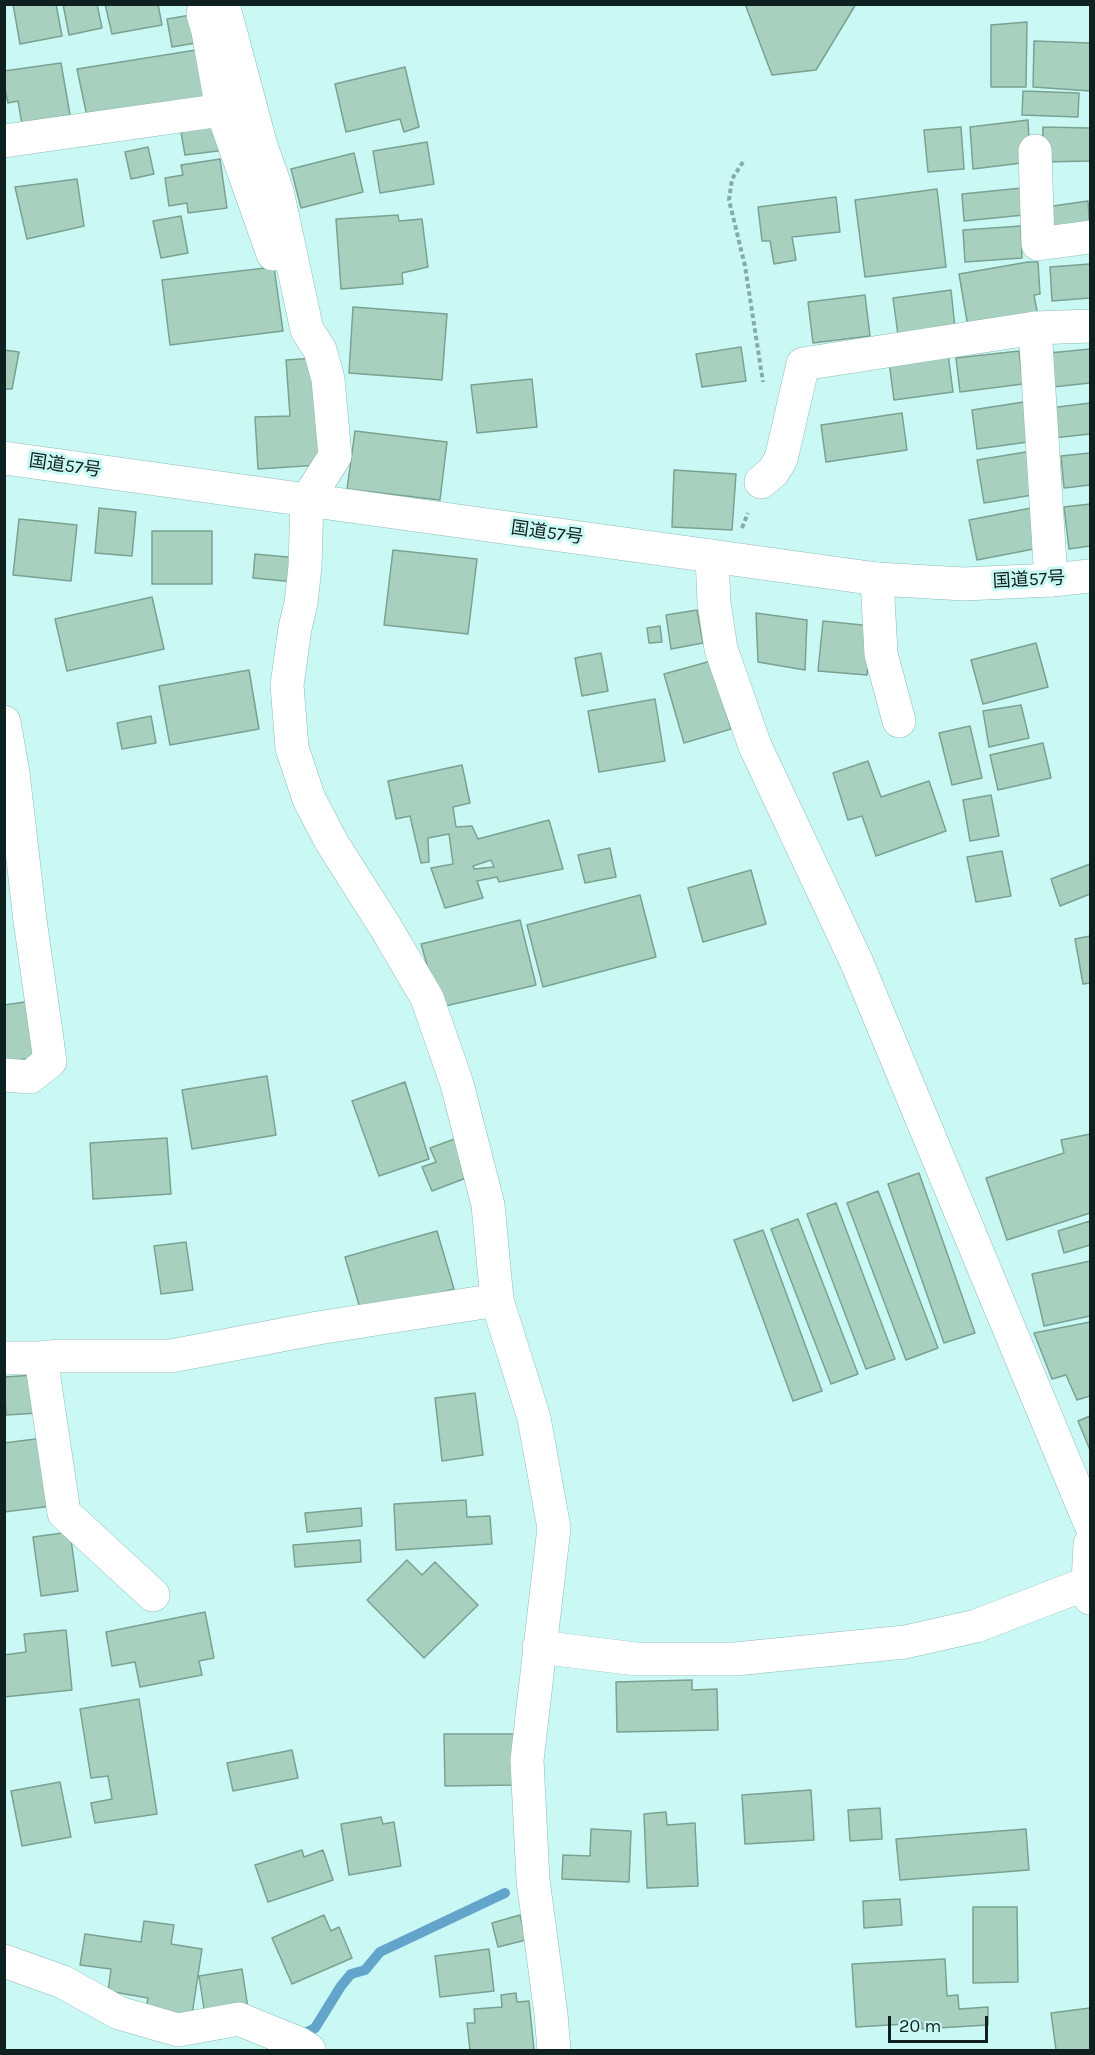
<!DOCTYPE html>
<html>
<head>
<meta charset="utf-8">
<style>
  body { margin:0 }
  #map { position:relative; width:1095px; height:2055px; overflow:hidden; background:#caf9f5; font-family:Karla,sans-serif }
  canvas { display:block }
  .frame { position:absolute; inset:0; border:6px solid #0e201f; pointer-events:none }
  .scale { position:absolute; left:888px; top:2016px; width:100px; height:27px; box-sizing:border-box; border:3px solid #0e201f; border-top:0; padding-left:8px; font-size:18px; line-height:21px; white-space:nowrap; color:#0e201f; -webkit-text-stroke:4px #caf9f5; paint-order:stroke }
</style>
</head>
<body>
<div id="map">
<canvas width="1095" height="2055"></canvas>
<div class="frame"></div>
<div class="scale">20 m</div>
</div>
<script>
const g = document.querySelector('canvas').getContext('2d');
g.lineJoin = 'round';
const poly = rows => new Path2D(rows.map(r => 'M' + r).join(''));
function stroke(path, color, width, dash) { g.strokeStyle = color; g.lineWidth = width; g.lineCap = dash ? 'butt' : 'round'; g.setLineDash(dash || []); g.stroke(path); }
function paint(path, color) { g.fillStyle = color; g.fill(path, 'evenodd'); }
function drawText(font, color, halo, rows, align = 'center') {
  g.font = font + ' Karla,"Noto Sans JP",sans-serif'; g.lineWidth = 6; g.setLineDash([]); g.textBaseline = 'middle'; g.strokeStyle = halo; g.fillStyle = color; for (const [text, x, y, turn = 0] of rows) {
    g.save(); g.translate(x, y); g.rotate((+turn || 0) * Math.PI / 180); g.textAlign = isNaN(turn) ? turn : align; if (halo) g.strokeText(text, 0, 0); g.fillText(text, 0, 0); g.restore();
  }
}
stroke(poly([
  [298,2037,315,2028,341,1986,351,1974,365,1970,380,1952,505,1893]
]), '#63a5ca', 10);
const building = poly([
  [13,4,56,4,62,36,20,44,13,4],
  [63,4,97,4,102,28,69,35,63,4],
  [105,4,158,4,162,25,112,34,105,4],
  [745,4,856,4,816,70,772,75,745,4],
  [191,15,196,43,172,47,167,19,191,15],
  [1027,22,1026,87,991,87,991,25,1027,22],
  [1034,41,1090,43,1090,91,1033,87,1034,41],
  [196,50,209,101,88,121,77,69,196,50],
  [61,63,70,115,22,124,18,101,8,103,4,85,4,71,61,63],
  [405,67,419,127,404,132,400,119,346,132,335,84,405,67],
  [1023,91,1079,93,1078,117,1022,115,1023,91],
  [221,119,226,150,185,155,180,126,221,119],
  [1028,120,1030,162,973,169,970,127,1028,120],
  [961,127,964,169,928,172,924,130,961,127],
  [1043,127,1090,128,1090,161,1042,162,1043,127],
  [427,142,434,184,380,193,373,151,427,142],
  [148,147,154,174,131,179,125,152,148,147],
  [354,153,363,192,301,208,291,169,354,153],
  [220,159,227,208,188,213,187,203,169,206,165,178,183,175,181,165,220,159],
  [77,179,84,226,27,239,15,187,77,179],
  [1022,188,1024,215,964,221,962,194,1022,188],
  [937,189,946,267,865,277,855,200,937,189],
  [836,197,840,232,792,237,796,260,774,264,770,241,762,241,758,207,836,197],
  [1088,201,1090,230,1043,236,1039,208,1088,201],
  [398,215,399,221,422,219,428,267,402,273,403,284,341,289,336,219,398,215],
  [181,216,188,253,161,258,153,221,181,216],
  [1021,226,1022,258,965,262,963,230,1021,226],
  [1028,262,1038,262,1040,294,1034,295,1038,316,968,327,959,274,1028,262],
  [1090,264,1090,298,1052,301,1050,267,1090,264],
  [274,267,283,331,170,345,162,280,274,267],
  [951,290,955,328,898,335,893,298,951,290],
  [865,295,870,336,813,343,808,302,865,295],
  [353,307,447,314,442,380,349,373,353,307],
  [741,347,746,381,702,387,696,354,741,347],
  [1090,349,1090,383,1052,387,1049,353,1090,349],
  [4,350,19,352,12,389,4,389,4,350],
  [1019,351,1023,384,960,392,956,358,1019,351],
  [948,354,953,392,894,400,889,362,948,354],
  [315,358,320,465,258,469,255,417,290,416,286,360,315,358],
  [532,379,537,427,477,433,471,385,532,379],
  [1030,401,1035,441,977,449,972,410,1030,401],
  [1090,403,1090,434,1053,438,1050,408,1090,403],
  [902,413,907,450,826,462,821,425,902,413],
  [355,431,447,442,440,500,347,489,355,431],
  [1032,451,1039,494,984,503,977,460,1032,451],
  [1090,453,1090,485,1064,488,1061,456,1090,453],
  [674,470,736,474,732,530,672,527,674,470],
  [1090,504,1090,546,1069,549,1064,507,1090,504],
  [99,508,136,512,132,556,95,553,99,508],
  [1031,508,1039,548,977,560,969,520,1031,508],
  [19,519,77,525,71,581,13,575,19,519],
  [152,531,212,531,212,584,152,584,152,531],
  [393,550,477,559,468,634,384,625,393,550],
  [255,554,298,558,295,582,253,578,255,554],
  [152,597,164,649,67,671,55,619,152,597],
  [697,610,703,643,671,649,666,615,697,610],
  [756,613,807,620,805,670,758,662,756,613],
  [823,621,872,626,867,675,818,671,823,621],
  [660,626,662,642,649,643,647,628,660,626],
  [1036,643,1048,687,983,704,971,660,1036,643],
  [601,653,608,691,582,696,575,658,601,653],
  [711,661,731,729,684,743,664,674,711,661],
  [249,670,259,729,170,745,159,686,249,670],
  [655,699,665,761,599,772,588,711,655,699],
  [1021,705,1029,738,989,747,983,711,1021,705],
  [151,716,156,743,122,749,117,723,151,716],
  [970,726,982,778,952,785,939,733,970,726],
  [1043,743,1051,778,998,790,990,755,1043,743],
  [868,761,881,797,929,781,946,831,876,856,862,816,848,820,833,773,868,761],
  [462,765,470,803,453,807,456,827,472,826,478,839,549,820,563,869,499,882,497,877,477,881,483,898,445,908,431,868,453,864,449,834,428,838,429,862,421,863,410,816,396,819,388,781,462,765],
  [491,860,494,867,474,869,473,866,491,860],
  [991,795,999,836,970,841,963,800,991,795],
  [610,848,616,877,585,883,578,855,610,848],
  [1002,851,1011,896,976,902,967,857,1002,851],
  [1090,864,1090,894,1060,906,1051,879,1090,864],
  [751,870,766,924,703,942,688,888,751,870],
  [640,895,656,957,543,987,527,925,640,895],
  [520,920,536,985,441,1007,431,979,421,944,520,920],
  [1090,936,1090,983,1083,984,1075,939,1090,936],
  [32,1001,39,1057,4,1062,4,1005,32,1001],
  [267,1076,276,1135,192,1149,182,1090,267,1076],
  [405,1082,429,1159,379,1176,352,1101,405,1082],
  [1090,1134,1090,1213,1007,1240,986,1178,1064,1153,1061,1140,1090,1134],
  [167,1138,171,1194,93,1199,90,1143,167,1138],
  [457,1138,474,1175,432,1191,422,1167,436,1162,430,1148,457,1138],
  [919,1173,975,1333,944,1343,888,1184,919,1173],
  [878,1191,938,1348,906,1360,847,1203,878,1191],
  [836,1203,895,1359,866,1369,807,1214,836,1203],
  [798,1219,858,1374,831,1384,771,1229,798,1219],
  [1090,1221,1090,1245,1064,1253,1058,1231,1090,1221],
  [763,1230,822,1391,793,1401,734,1240,763,1230],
  [437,1231,454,1289,362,1315,345,1257,437,1231],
  [186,1242,193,1290,161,1294,154,1246,186,1242],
  [1090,1261,1090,1316,1044,1326,1032,1274,1090,1261],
  [1090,1322,1090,1396,1077,1400,1066,1375,1052,1379,1034,1333,1090,1322],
  [35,1375,38,1413,6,1415,4,1377,35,1375],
  [475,1393,483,1455,442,1461,435,1398,475,1393],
  [1090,1416,1090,1450,1078,1421,1090,1416],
  [43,1438,52,1506,4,1512,4,1443,43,1438],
  [466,1500,467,1517,490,1516,492,1544,396,1550,394,1504,466,1500],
  [361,1508,362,1526,307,1532,305,1513,361,1508],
  [70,1532,78,1591,41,1596,33,1537,70,1532],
  [360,1540,361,1562,295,1567,293,1545,360,1540],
  [407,1560,422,1575,435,1562,478,1605,424,1658,367,1600,407,1560],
  [205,1612,214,1658,199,1661,202,1675,140,1687,135,1662,112,1666,106,1632,205,1612],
  [66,1630,72,1690,4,1697,4,1655,26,1652,24,1634,66,1630],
  [692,1680,692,1690,717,1689,718,1730,617,1732,616,1682,692,1680],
  [139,1699,157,1814,95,1823,91,1803,112,1799,108,1776,91,1778,80,1709,139,1699],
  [444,1734,515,1734,516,1785,445,1786,444,1734],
  [292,1750,298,1778,233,1791,227,1763,292,1750],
  [60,1782,71,1837,22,1846,11,1791,60,1782],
  [811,1790,814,1840,745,1844,742,1795,811,1790],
  [880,1808,882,1839,850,1841,848,1810,880,1808],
  [666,1812,667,1825,695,1823,698,1886,647,1888,644,1814,666,1812],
  [381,1817,383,1824,394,1822,401,1866,349,1875,341,1824,381,1817],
  [591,1829,631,1831,629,1882,562,1879,563,1855,590,1856,591,1829],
  [1026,1829,1029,1870,900,1880,896,1839,1026,1829],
  [302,1850,304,1857,323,1850,333,1880,268,1902,255,1865,302,1850],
  [900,1899,902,1925,864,1928,863,1901,900,1899],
  [973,1907,1017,1907,1018,1982,973,1983,973,1907],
  [324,1915,331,1931,339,1927,352,1958,292,1984,272,1938,324,1915],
  [520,1915,526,1940,498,1947,492,1923,520,1915],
  [144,1921,174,1925,171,1944,202,1949,191,2021,145,2014,148,1998,108,1991,111,1969,80,1965,85,1934,141,1942,144,1921],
  [489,1949,494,1991,440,1997,435,1956,489,1949],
  [945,1959,947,1996,958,1995,959,2009,988,2007,988,2025,922,2029,922,2023,856,2027,852,1964,945,1959],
  [242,1969,248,2008,205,2015,199,1976,242,1969],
  [516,1993,517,2002,529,2001,534,2050,470,2050,467,2023,475,2023,474,2009,502,2007,501,1995,516,1993],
  [1090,2008,1090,2050,1056,2050,1051,2013,1090,2008]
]);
paint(building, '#a8d0bf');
stroke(building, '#7aa191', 1.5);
const street = poly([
  [223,4,261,146,277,191,307,330,320,350,328,379,335,456,307,500,305,567,301,603,295,628,287,685,292,748,309,799,332,843,386,928,427,998,457,1084,488,1205,497,1300,534,1418,554,1528,527,1760,533,1880,551,2014,554,2050],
  [203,14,208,31,222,110,273,254],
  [4,141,222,110],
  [1035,151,1038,244,1090,237],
  [761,482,773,472,781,459,803,364,1035,328],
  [712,556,714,603,721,649,755,746,857,963,1090,1523],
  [877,579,881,654,899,721],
  [1051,580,1035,328,1090,326],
  [4,722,13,773,30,920,50,1061,30,1077,4,1075],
  [4,1358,41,1358,59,1356,171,1356,318,1328,497,1300],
  [41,1358,64,1513,153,1595],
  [1090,1544,1088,1583,1090,1598],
  [539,1647,636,1659,735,1659,905,1642,976,1626,1088,1583],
  [4,1961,63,1982,119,2013,178,2030,239,2019,300,2044,309,2050]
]);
const highway = poly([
  [4,458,877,579,964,584,1051,580,1090,576]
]);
stroke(street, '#8ebbb7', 34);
stroke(highway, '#8ebbb7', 34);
stroke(poly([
  [743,162,732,179,729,200,745,266,763,382],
  [742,528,748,513]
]), '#86aaa7', 4, [4.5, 3]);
stroke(street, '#fff', 33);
stroke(highway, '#fff', 33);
drawText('18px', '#0e201f', '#caf9f5', [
  ["国道57号",65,466,8],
  ["国道57号",547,533,8],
  ["国道57号",1029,580,-3]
]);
</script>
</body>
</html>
